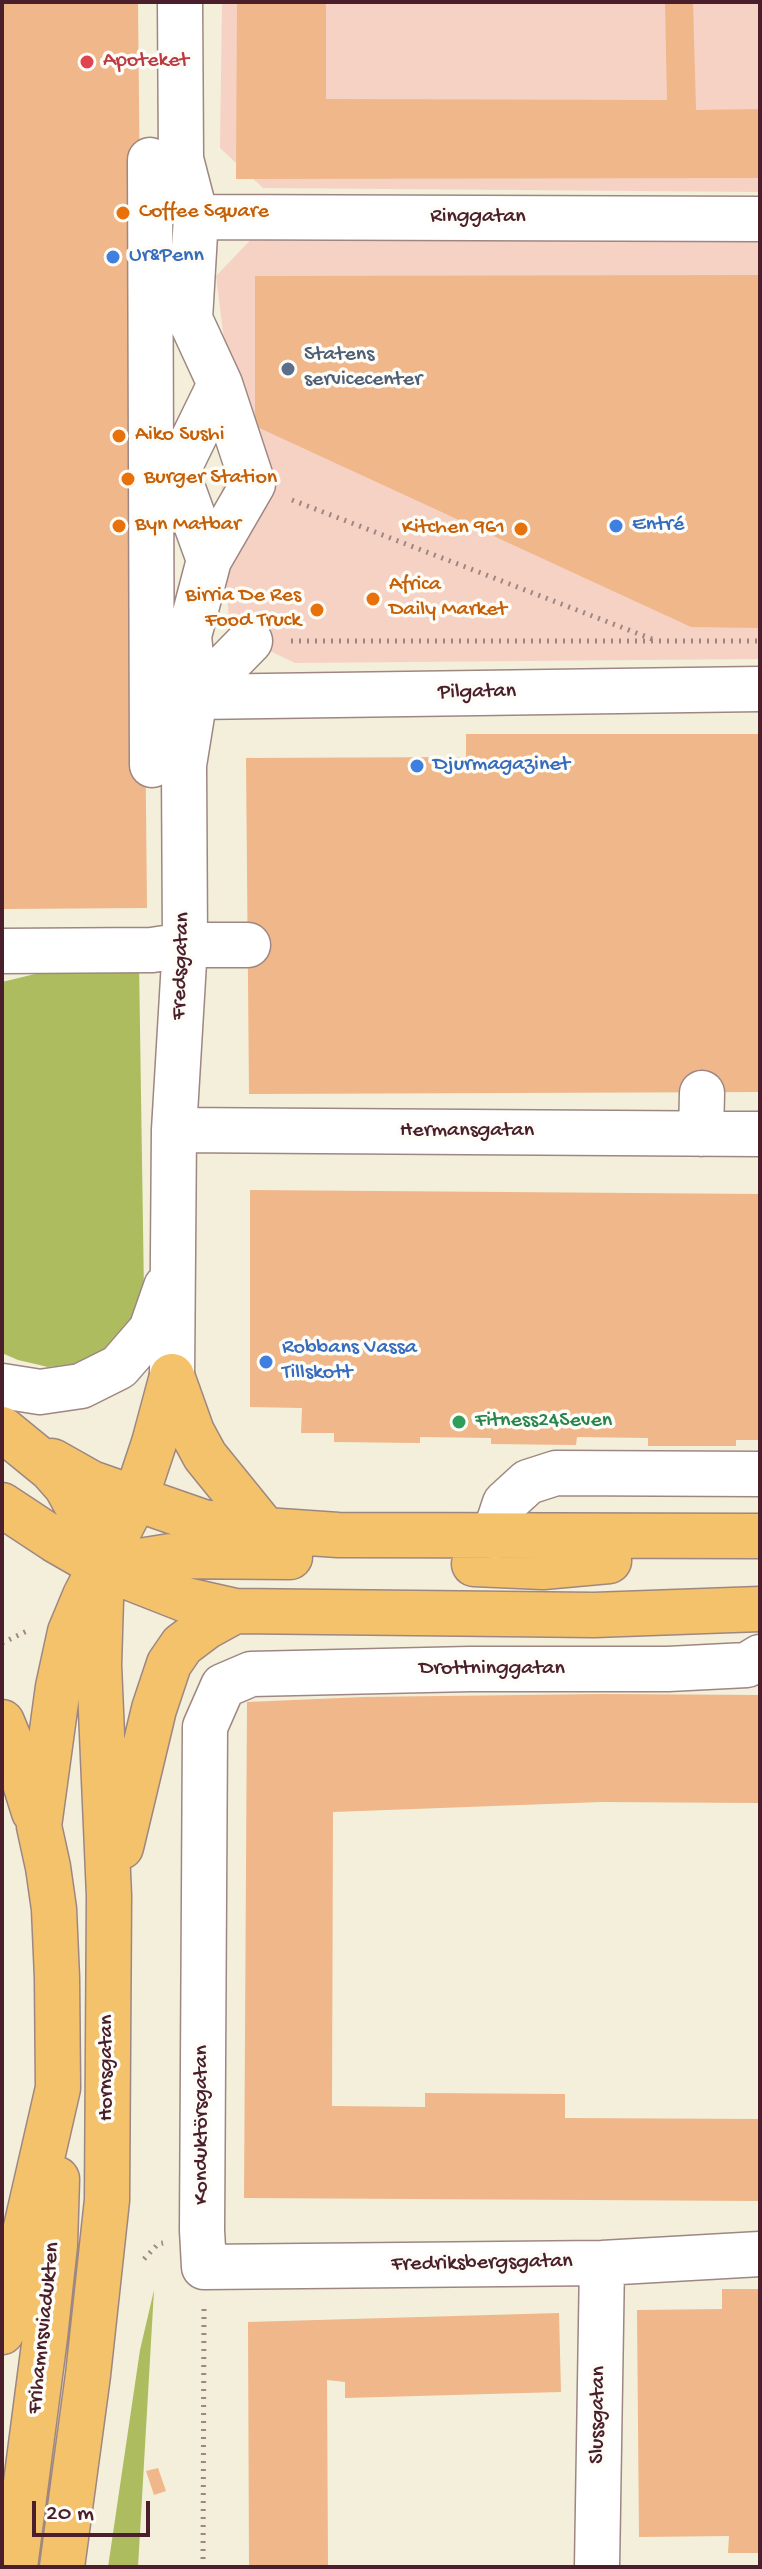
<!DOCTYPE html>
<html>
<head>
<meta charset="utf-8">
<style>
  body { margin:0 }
  #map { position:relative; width:762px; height:2569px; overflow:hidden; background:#f3efda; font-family:"Gochi Hand",sans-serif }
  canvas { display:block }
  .frame { position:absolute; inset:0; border:4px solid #4a1f2b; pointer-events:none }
  .scale { position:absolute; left:32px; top:2501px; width:118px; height:36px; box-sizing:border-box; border:4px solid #4a1f2b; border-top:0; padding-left:10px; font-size:24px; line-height:28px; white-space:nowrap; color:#4a1f2b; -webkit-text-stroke:6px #fdfcf7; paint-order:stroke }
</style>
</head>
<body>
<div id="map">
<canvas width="762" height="2569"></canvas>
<div class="frame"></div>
<div class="scale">20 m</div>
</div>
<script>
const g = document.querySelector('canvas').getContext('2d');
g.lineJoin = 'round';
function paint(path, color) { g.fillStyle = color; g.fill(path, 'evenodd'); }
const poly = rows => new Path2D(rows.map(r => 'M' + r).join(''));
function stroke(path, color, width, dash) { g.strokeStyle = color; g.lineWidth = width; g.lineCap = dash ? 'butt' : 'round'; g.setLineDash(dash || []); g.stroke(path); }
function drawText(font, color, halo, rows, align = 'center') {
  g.font = font + ' "Gochi Hand",sans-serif'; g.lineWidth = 7; g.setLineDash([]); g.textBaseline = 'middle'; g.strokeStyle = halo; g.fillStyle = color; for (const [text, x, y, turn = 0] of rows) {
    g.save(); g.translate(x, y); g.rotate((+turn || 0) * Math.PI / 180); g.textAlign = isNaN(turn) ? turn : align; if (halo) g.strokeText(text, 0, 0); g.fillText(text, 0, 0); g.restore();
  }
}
paint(poly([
  [222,2,760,2,760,192,263,188,220,148],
  [260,230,760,231,760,659,295,663,230,632,220,509,230,388,216,276]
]), '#f6d2c4');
paint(poly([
  [139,962,144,1293,137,1314,101,1354,74,1364,48,1367,18,1360,2,1353,2,982,64,967],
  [154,2290,138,2567,108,2567,140,2350]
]), '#acbc5f');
paint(poly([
  [2,2,138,2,147,908,2,909],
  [237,2,326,2,326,99,667,100,665,2,693,2,696,110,760,109,760,178,236,179],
  [760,275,760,628,691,627,255,426,255,276],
  [466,734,760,734,760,1092,249,1094,246,758,466,757],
  [250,1190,760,1194,760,1440,736,1440,736,1446,648,1446,648,1438,577,1437,576,1445,491,1444,491,1438,420,1437,420,1443,334,1442,334,1433,301,1433,302,1408,250,1407],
  [601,1694,760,1695,760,1803,601,1802,333,1812,332,2106,425,2107,425,2093,565,2094,565,2118,760,2119,760,2201,244,2198,247,1702,364,1697],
  [722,2289,760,2289,760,2553,728,2553,729,2536,639,2537,637,2310,722,2309],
  [559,2313,561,2392,345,2398,345,2382,327,2380,328,2567,249,2567,248,2322],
  [158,2468,166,2491,154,2495,146,2471]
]), '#efb78a');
const minor = poly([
  [150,160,152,765],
  [196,217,760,219],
  [209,560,253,484,220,384],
  [195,697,760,689],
  [195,697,250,641],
  [2,951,152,950,185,945,248,945],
  [174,1130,760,1134],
  [701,1134,702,1093],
  [172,1376,174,1130,185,945,184,765,195,697,189,636,209,560,177,472,220,384,190,319,196,217,181,159,180,2],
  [2,1386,40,1392,81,1386,119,1367,151,1330,166,1287],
  [494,1536,505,1503,528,1482,556,1473,760,1474],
  [760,1657,747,1665,668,1669,470,1669,251,1674,223,1686,205,1727,202,2230,204,2267,602,2263,760,2254],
  [597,2567,602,2263]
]);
const major = poly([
  [172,1376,192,1432,205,1456,265,1530],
  [2,1429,51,1469,66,1486,93,1535,102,1567,99,1665,109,1896,107,2200,88,2375,62,2567],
  [52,1461,91,1483,203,1522,265,1530,338,1535,760,1536],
  [2,1505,55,1540,102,1567,186,1600,235,1611,594,1615,760,1609],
  [474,1564,543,1567,609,1561],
  [102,1567,171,1556,290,1557],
  [2,1722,18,1761,34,1812],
  [121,1847,154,1709,169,1664,182,1645,206,1627,235,1611],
  [2,2332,58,2088,57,1978,54,1909,48,1867,39,1826,58,1687,70,1632,85,1596,135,1500,154,1443,172,1376],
  [15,2567,45,2337,55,2245,57,2179]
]);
stroke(minor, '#9e8782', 47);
stroke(major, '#9e8782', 47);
stroke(poly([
  [292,500,652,639],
  [291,641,760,641],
  [2,1643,29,1630],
  [144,2259,158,2244,163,2243],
  [203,2567,204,2308]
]), '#9e8782', 5, [2, 6]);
stroke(minor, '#fff', 44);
stroke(major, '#f4c26a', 44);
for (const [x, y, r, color] of [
  [87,62,8,"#e0444e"],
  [123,213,8,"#e8710a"],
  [113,257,8,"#3f7fe0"],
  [288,369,8,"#5c6f8a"],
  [119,436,8,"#e8710a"],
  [128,479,8,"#e8710a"],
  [119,526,8,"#e8710a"],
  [616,526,8,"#3f7fe0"],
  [521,529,8,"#e8710a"],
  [373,599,8,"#e8710a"],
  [317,610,8,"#e8710a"],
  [417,766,8,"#3f7fe0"],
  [266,1362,8,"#3f7fe0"],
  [459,1422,8,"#2e9e5b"]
]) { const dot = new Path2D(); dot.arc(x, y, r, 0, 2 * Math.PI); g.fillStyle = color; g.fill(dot); stroke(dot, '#fdfcf7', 3); }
drawText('22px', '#be3a42', '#fdfcf7', [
  ["Apoteket",103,62]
], 'left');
drawText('22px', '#c56008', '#fdfcf7', [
  ["Coffee Square",139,213],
  ["Aiko Sushi",135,436],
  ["Burger Station",144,479],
  ["Byn Matbar",135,526],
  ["Kitchen 961",505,529,"right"],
  ["Africa",389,586],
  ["Daily Market",389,611],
  ["Birria De Res",301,597,"right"],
  ["Food Truck",301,622,"right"]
], 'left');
drawText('22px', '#4a1f2b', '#fdfcf7', [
  ["Ringgatan",478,218],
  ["Pilgatan",477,693,-1],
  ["Fredsgatan",182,966,-88],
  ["Hermansgatan",467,1132],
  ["Drottninggatan",492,1670],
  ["Hornsgatan",108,2068,-90],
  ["Konduktörsgatan",203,2125,-90],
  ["Fredriksbergsgatan",482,2264,-1],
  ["Frihamnsviadukten",45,2328,-84],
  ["Slussgatan",599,2415,-89]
]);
drawText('22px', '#366cbe', '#fdfcf7', [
  ["Ur&Penn",129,257],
  ["Entré",632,526],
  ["Djurmagazinet",433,766],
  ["Robbans Vassa",282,1349],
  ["Tillskott",282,1374]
], 'left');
drawText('22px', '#4e5e75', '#fdfcf7', [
  ["Statens",304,356],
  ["servicecenter",304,381]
], 'left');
drawText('22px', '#27864d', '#fdfcf7', [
  ["Fitness24Seven",475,1422]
], 'left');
</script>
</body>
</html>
